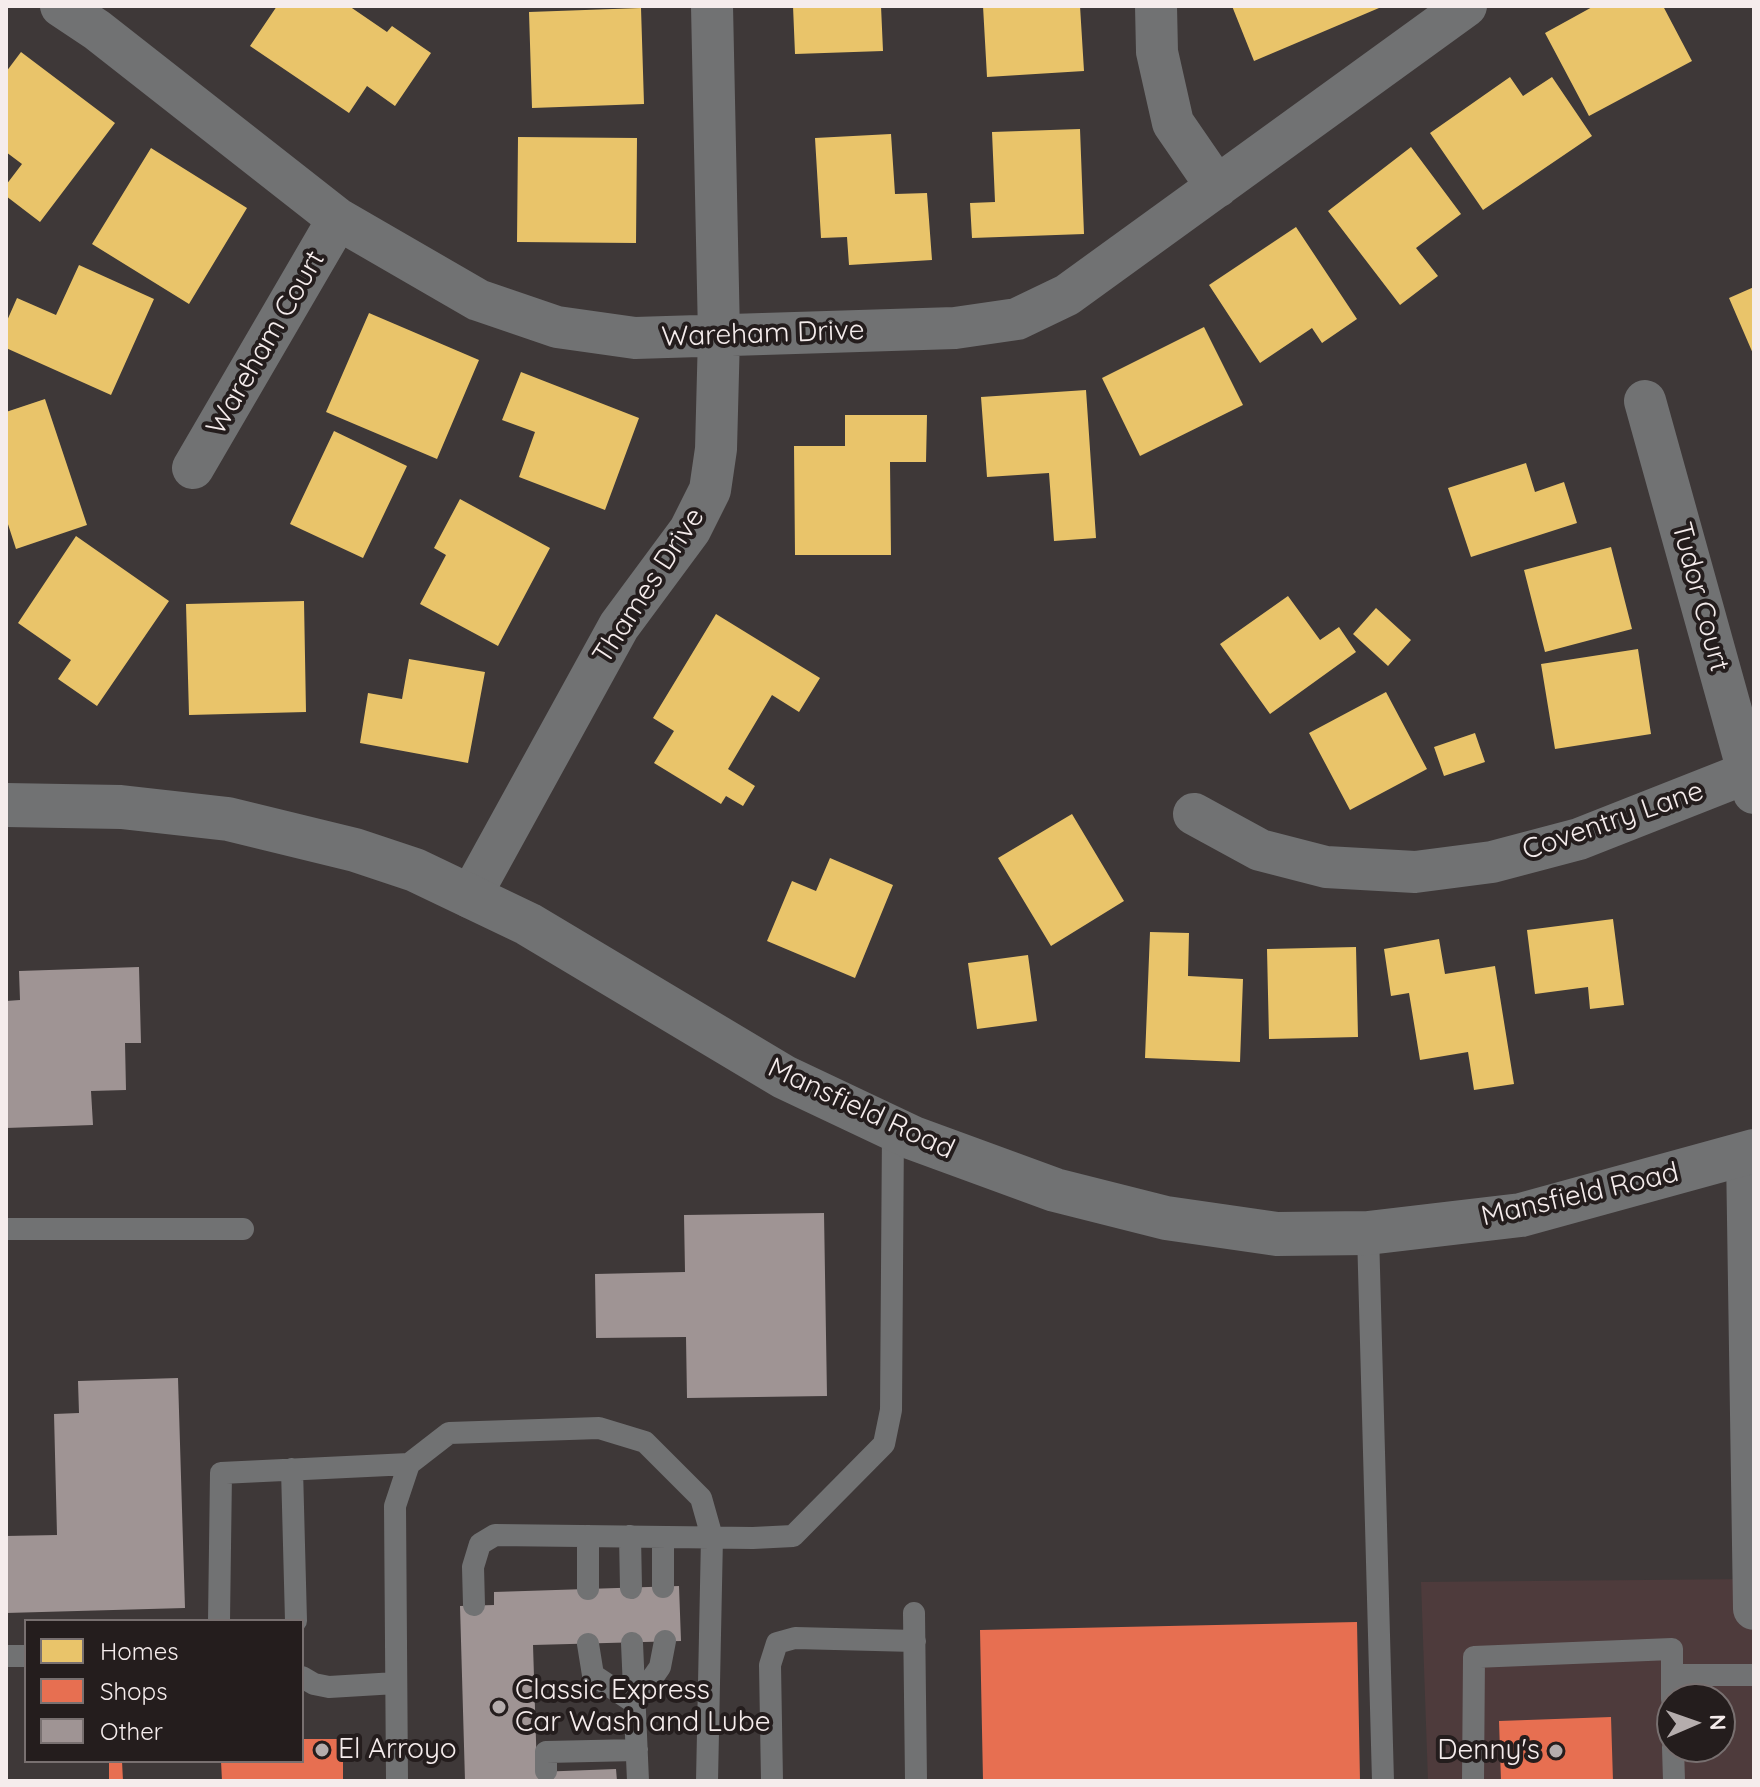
<!DOCTYPE html>
<html>
<head>
<meta charset="utf-8">
<style>
  body { margin:0 }
  #map { position:relative; width:1760px; height:1787px; overflow:hidden; background:#3e3838; font-family:Quicksand,sans-serif }
  canvas { display:block }
  .frame { position:absolute; inset:0; border:8px solid #f5ecec; pointer-events:none }
  .legend { position:absolute; left:24px; top:1619px; width:280px; height:144px; box-sizing:border-box; background:#241d1d; border:2px solid #787070; margin:0; padding:10px 14px; list-style:none; font-size:24px; color:#f5ecec }
  .legend li { display:flex; align-items:center; gap:16px; height:40px }
  .legend b { width:40px; border:2px solid #787070 }
  .north { position:absolute; left:1656px; top:1683px; width:80px; height:80px; box-sizing:border-box; background:#241d1d; border:2px solid #787070; border-radius:50%; rotate:88deg; font-size:22px; font-weight:700; line-height:32px; text-align:center; color:#f5ecec }
  .north::after { content:''; display:block; margin:auto; width:28px; height:36px; background:#b5adad; clip-path:polygon(50% 0,100% 100%,50% 72%,0 100%) }
</style>
</head>
<body>
<div id="map">
<canvas width="1760" height="1787"></canvas>
<div class="frame"></div>
<ul class="legend">
<li><b style="height:22px;background:#e9c46a"></b>Homes</li>
<li><b style="height:22px;background:#e76f51"></b>Shops</li>
<li><b style="height:22px;background:#9f9494"></b>Other</li>
</ul>
<div class="north">N</div>
</div>
<script>
const g = document.querySelector('canvas').getContext('2d');
g.lineJoin = 'round';
function paint(path, color) { g.fillStyle = color; g.fill(path, 'evenodd'); }
const poly = rows => new Path2D(rows.map(r => 'M' + r).join(''));
function stroke(path, color, width, dash) { g.strokeStyle = color; g.lineWidth = width; g.lineCap = dash ? 'butt' : 'round'; g.setLineDash(dash || []); g.stroke(path); }
function drawText(font, color, halo, rows, align = 'center') {
  g.font = font + ' Quicksand,sans-serif'; g.lineWidth = 8; g.setLineDash([]); g.textBaseline = 'middle'; g.strokeStyle = halo; g.fillStyle = color; for (const [text, x, y, turn = 0] of rows) {
    g.save(); g.translate(x, y); g.rotate((+turn || 0) * Math.PI / 180); g.textAlign = isNaN(turn) ? turn : align; if (halo) g.strokeText(text, 0, 0); g.fillText(text, 0, 0); g.restore();
  }
}
paint(poly([
  [1754,1579,1754,1781,1428,1781,1421,1582],
  [1672,1699,1720,1699,1720,1747,1672,1747]
]), '#4e3b3c');
paint(poly([
  [277,6,349,6,387,32,392,26,431,53,395,106,367,86,349,113,250,46],
  [793,6,881,6,883,51,795,54],
  [983,6,1080,6,1084,71,987,77],
  [1232,6,1378,6,1379,8,1254,61],
  [1594,6,1663,6,1692,61,1589,116,1545,33],
  [641,8,644,104,532,108,529,12],
  [21,52,115,123,40,222,6,196,6,185,22,164,6,152,6,72],
  [1510,77,1523,96,1552,77,1592,136,1483,210,1430,133],
  [1080,129,1084,234,972,238,970,203,995,202,992,132],
  [891,134,895,194,927,193,932,260,849,265,847,237,821,238,815,138],
  [518,137,637,138,636,243,517,242],
  [1411,147,1461,214,1416,248,1438,276,1400,305,1328,211],
  [151,148,247,208,189,304,92,244],
  [1296,227,1357,319,1322,343,1312,328,1260,363,1209,285],
  [79,265,154,299,111,395,6,348,6,323,17,298,56,315],
  [1754,287,1754,356,1729,298],
  [369,313,479,360,437,459,326,412],
  [1204,327,1243,405,1140,456,1102,378],
  [521,372,639,418,605,510,519,477,535,432,502,420],
  [1086,390,1096,538,1054,541,1049,473,987,477,981,397],
  [45,399,87,525,16,549,6,518,6,412],
  [845,415,927,415,926,462,890,462,891,555,795,555,794,446,845,446],
  [334,431,407,466,363,558,290,524],
  [1526,463,1535,492,1564,482,1577,523,1471,557,1448,488],
  [460,499,550,548,498,646,420,604,446,555,434,548],
  [76,536,169,601,97,706,58,679,71,660,18,623],
  [1611,547,1632,629,1545,652,1524,570],
  [1288,596,1320,640,1339,627,1356,652,1270,714,1220,644],
  [304,601,306,712,189,715,186,604],
  [1376,608,1411,640,1388,666,1353,634],
  [716,614,820,678,799,712,772,695,728,769,755,786,743,806,726,796,721,804,654,763,674,731,653,718],
  [1638,649,1651,734,1555,749,1541,664],
  [409,659,485,672,468,763,360,743,368,693,402,699],
  [1386,692,1427,769,1350,810,1309,733],
  [1475,733,1485,762,1444,776,1434,747],
  [1072,814,1124,901,1051,946,998,858],
  [830,858,893,885,855,978,767,941,792,881,816,891],
  [1613,919,1624,1005,1590,1009,1588,987,1535,994,1527,930],
  [1150,932,1189,933,1188,976,1243,979,1240,1062,1145,1058],
  [1439,939,1445,974,1495,966,1514,1084,1474,1090,1468,1052,1420,1060,1409,993,1391,996,1384,949],
  [1356,947,1358,1037,1269,1039,1267,949],
  [1028,955,1037,1021,977,1029,968,963]
]), '#e9c46a');
paint(poly([
  [1357,1622,1360,1781,983,1781,980,1630],
  [1611,1717,1613,1781,1501,1781,1499,1721],
  [302,1739,343,1739,343,1781,222,1781,221,1761,302,1761],
  [109,1761,122,1761,123,1781,109,1781]
]), '#e76f51');
paint(poly([
  [139,967,141,1043,125,1043,126,1090,91,1091,93,1125,6,1128,6,1001,20,1000,19,971],
  [824,1213,827,1396,687,1398,686,1337,596,1338,595,1274,685,1272,684,1215],
  [178,1378,185,1608,6,1613,6,1536,57,1535,54,1414,79,1413,78,1381],
  [679,1586,681,1641,533,1645,537,1772,616,1769,617,1781,465,1781,460,1606,494,1605,494,1592]
]), '#9f9494');
stroke(poly([
  [6,1229,243,1229],
  [1368,1233,1383,1781],
  [292,1469,296,1621],
  [630,1536,631,1588],
  [663,1587,663,1537],
  [588,1589,588,1536],
  [474,1605,473,1567,480,1544,495,1535,753,1538,793,1536,884,1444,891,1410,893,1128],
  [914,1613,916,1781],
  [219,1621,221,1473,409,1464],
  [632,1643,638,1781],
  [588,1644,593,1675,635,1703,660,1667,665,1641],
  [6,1656,26,1656],
  [1672,1675,1754,1675],
  [302,1677,314,1684,329,1687,396,1683],
  [1673,1747,1674,1781],
  [546,1771,546,1752,637,1750],
  [397,1781,395,1506,409,1464,449,1433,599,1428,645,1442,701,1498,712,1537,707,1781],
  [772,1781,770,1665,777,1643,795,1638,915,1641],
  [1473,1781,1474,1657,1672,1649,1672,1699]
]), '#717273', 22);
stroke(poly([
  [61,6,97,30,338,219,478,300,557,327,635,338,955,328,1017,319,1067,295,1466,6],
  [1156,6,1157,52,1173,123,1217,187],
  [1645,401,1754,793],
  [193,468,338,219],
  [1194,814,1260,850,1326,867,1415,872,1492,862,1579,839,1754,770],
  [470,897,619,626,690,530,710,490,716,449,719,335,712,6],
  [1747,1154,1754,1609]
]), '#717273', 42);
stroke(poly([
  [6,805,121,807,228,819,355,850,415,870,528,924,784,1077,913,1138,1055,1190,1166,1218,1277,1234,1368,1233,1521,1215,1754,1151]
]), '#717273', 44);
for (const [x, y, r, color] of [
  [499,1707,8,"#b5adad"],
  [322,1750,8,"#b5adad"],
  [1556,1751,8,"#b5adad"]
]) { const dot = new Path2D(); dot.arc(x, y, r, 0, 2 * Math.PI); g.fillStyle = color; g.fill(dot); stroke(dot, '#241d1d', 3); }
drawText('28px', '#f5ecec', '#241d1d', [
  ["Wareham Drive",763,334,-2],
  ["Wareham Court",266,343,-60],
  ["Thames Drive",649,586,-57],
  ["Tudor Court",1700,597,75],
  ["Coventry Lane",1613,821,-19],
  ["Mansfield Road",861,1109,25],
  ["Mansfield Road",1580,1195,-13]
]);
drawText('28px', '#f5ecec', '#241d1d', [
  ["Classic Express",515,1691],
  ["Car Wash and Lube",515,1723],
  ["El Arroyo",338,1750],
  ["Denny's",1540,1751,"right"]
], 'left');
</script>
</body>
</html>
